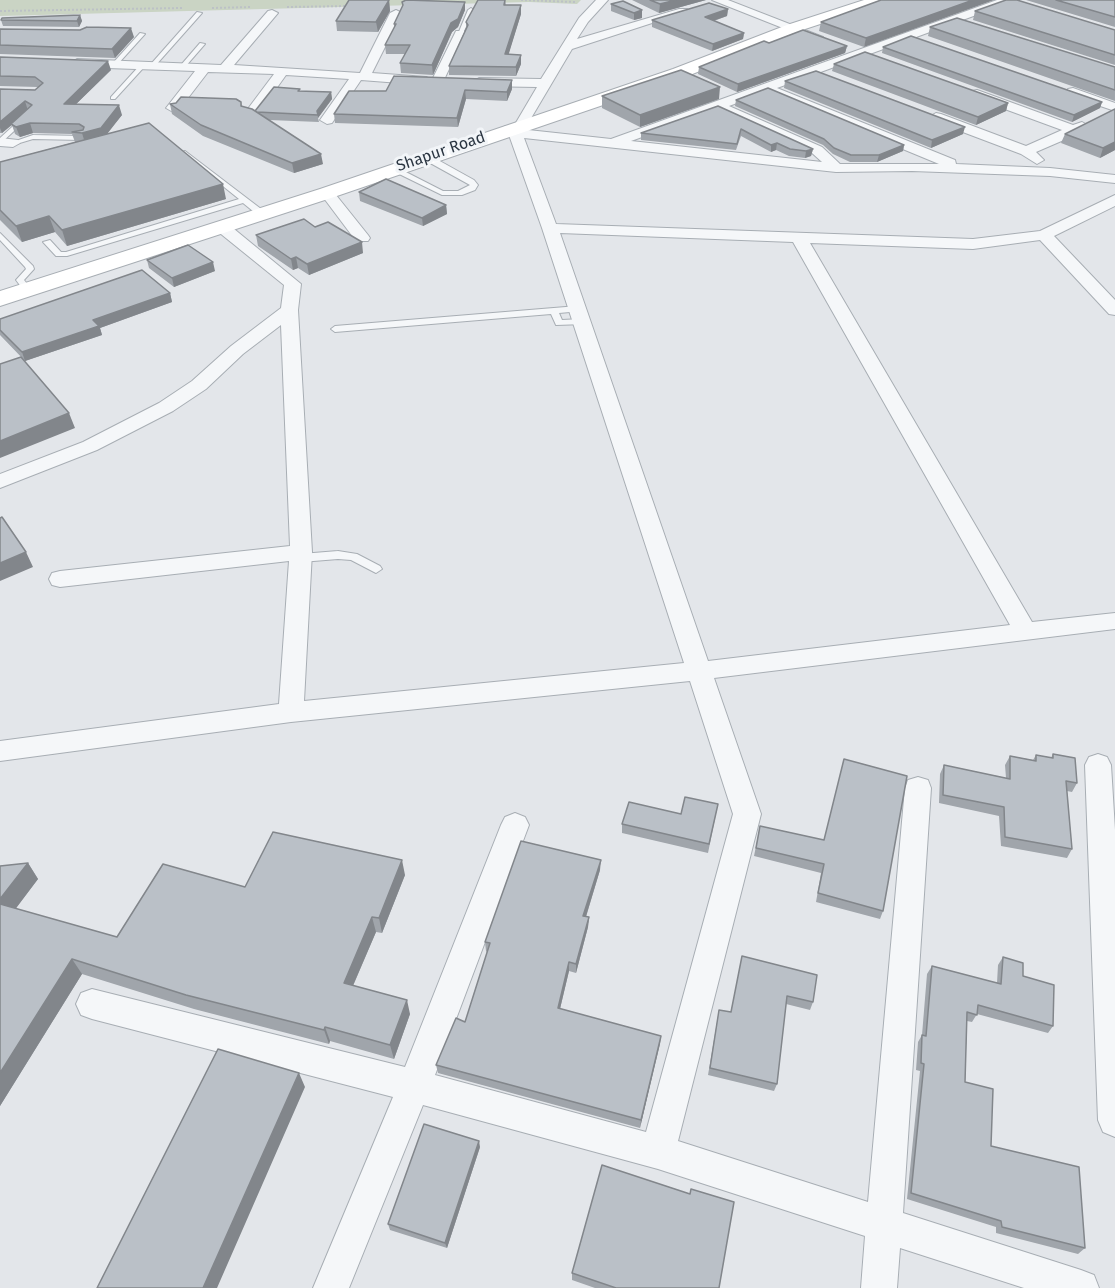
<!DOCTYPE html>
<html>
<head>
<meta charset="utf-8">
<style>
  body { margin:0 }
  canvas { display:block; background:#e3e6ea }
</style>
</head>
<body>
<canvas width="1115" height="1288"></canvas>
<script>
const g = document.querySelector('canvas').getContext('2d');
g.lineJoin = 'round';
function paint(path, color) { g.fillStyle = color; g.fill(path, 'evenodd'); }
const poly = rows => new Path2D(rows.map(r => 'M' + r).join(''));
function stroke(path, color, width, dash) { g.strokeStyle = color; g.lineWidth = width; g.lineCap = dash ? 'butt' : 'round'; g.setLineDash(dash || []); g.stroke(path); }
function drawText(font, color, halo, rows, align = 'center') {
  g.font = font + ' "Fira Sans",sans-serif'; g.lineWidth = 6; g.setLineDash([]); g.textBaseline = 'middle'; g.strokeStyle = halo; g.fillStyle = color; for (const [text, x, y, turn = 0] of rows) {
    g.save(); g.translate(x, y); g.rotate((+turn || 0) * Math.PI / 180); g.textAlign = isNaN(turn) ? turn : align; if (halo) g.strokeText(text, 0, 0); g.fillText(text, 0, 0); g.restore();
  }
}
paint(poly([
  [0,0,581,0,577,4,529,2,0,16]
]), '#cad4c4');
const lane = poly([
  [471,8,474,10,463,33,458,34,468,10,471,8],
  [197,12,202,13,155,66,151,66,151,64,197,12],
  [140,33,145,34,117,65,113,65,113,63,140,33],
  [200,43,205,44,185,67,181,67,181,65,200,43],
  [141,64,146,65,115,99,111,99,111,97,141,64],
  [23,117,28,118,0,144,0,138,23,117],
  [33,135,82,136,85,138,82,140,33,139,13,145,10,143,33,135],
  [185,151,265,212,265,216,259,216,243,203,67,256,56,256,43,242,50,240,61,252,66,252,239,199,183,154,181,153,185,151],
  [423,155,429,155,474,180,478,185,475,190,462,195,442,195,389,169,396,167,443,191,458,191,470,185,423,159,423,155],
  [0,233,33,266,34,269,24,280,32,290,31,292,25,292,16,280,26,269,25,267,0,240,0,233],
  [578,306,582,309,581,311,559,313,562,320,582,319,585,320,585,324,556,325,551,314,335,332,331,329,335,326,578,306],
  [338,551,357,554,380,566,382,569,376,573,351,560,338,559,301,562,295,558,301,554,338,551]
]);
const street = poly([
  [596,0,608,0,588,22,577,39,679,9,687,9,689,11,572,49,527,125,519,129,611,139,997,0,1010,0,1009,3,777,88,955,160,956,164,1050,168,1115,175,1115,183,1050,176,912,171,836,172,524,138,556,224,973,239,1040,231,1115,195,1115,206,1054,236,1115,300,1115,315,1109,314,1040,240,973,249,810,243,1032,622,1115,613,1115,629,714,678,761,814,678,1141,868,1202,905,788,908,780,918,777,928,780,931,788,903,1213,1081,1270,1094,1275,1099,1288,1024,1288,900,1248,897,1288,861,1288,865,1236,658,1169,423,1105,349,1288,313,1288,393,1097,92,1019,81,1015,76,1004,81,993,92,989,405,1067,501,825,505,817,515,813,525,817,529,825,435,1075,646,1132,733,814,690,681,291,722,0,761,0,741,279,704,289,561,60,587,52,585,49,579,52,573,60,571,290,546,281,325,243,354,206,389,173,411,97,450,0,488,0,474,83,442,159,403,192,381,231,346,281,308,284,285,216,230,214,227,222,222,228,224,301,284,298,310,312,552,304,701,684,663,542,228,509,135,503,129,505,126,514,126,537,87,479,86,473,82,479,78,541,79,579,18,596,0],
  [772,90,772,95,939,164,840,164,822,147,729,106,772,90],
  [717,110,812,153,822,162,631,141,717,110],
  [560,233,793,242,1010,625,708,661,560,233],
  [712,0,728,0,823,37,817,41,813,40,712,0],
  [272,10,278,13,234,65,360,73,390,13,396,10,402,13,372,73,426,77,432,80,456,31,464,31,466,33,442,84,438,85,432,81,426,85,361,80,332,123,327,124,320,120,349,79,286,75,256,117,251,118,244,114,274,74,208,72,178,111,173,112,166,108,195,71,77,67,71,63,77,59,221,65,268,11,272,10],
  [1073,88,1115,103,1115,111,1068,95,1067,92,1068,89,1073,88],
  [977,90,1073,125,1082,122,1089,126,1080,133,1036,152,1044,160,1037,164,1021,154,931,120,929,117,936,113,941,114,1026,146,1062,130,972,97,971,94,972,91,977,90],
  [0,138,18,140,20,143,13,147,0,146,0,138],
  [327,189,332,190,368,235,370,238,368,241,356,241,320,193,327,189],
  [1098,754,1107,757,1111,765,1115,830,1115,1137,1103,1132,1098,1120,1085,765,1089,757,1098,754]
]);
const secondary = poly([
  [864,0,887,0,884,3,799,31,685,77,334,197,0,306,0,291,320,189,673,69,787,25,864,0]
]);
stroke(lane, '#a8aeb4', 2);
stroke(street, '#a8aeb4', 2);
stroke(secondary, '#a8aeb4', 2);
stroke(poly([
  [521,0,575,2],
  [287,7,348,6],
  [212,8,252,7],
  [0,11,183,8]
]), '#bcc1c6', 2, [2, 2]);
paint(lane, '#f5f7f9');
paint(street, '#f5f7f9');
paint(secondary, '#fff');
paint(poly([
  [389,0,390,11,378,32,337,31,336,21],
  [505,0,506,5,521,14,508,55,521,64,516,76,449,75,449,66,466,28,466,22],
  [632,0,706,0,659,13],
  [881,0,864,47,819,31,821,22],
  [1026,0,1115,0,1115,27],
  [623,1,642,18,634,20,611,11,611,4],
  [402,2,465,2,465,10,458,27,452,32,433,75,401,73,400,63,405,54,386,54,385,45,394,28,394,24,402,7],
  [728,9,727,16,714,21,744,33,743,39,712,51,652,27,652,20],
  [975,11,1115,30,1115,65,973,20],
  [80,15,82,21,79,27,3,26,1,20],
  [930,27,1115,67,1115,101,928,36],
  [0,29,134,37,115,58,0,54],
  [847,46,845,53,737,92,698,74,699,67],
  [883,47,1102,102,1100,108,1072,122,882,53],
  [0,57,111,70,76,104,122,115,106,134,226,199,67,246,55,232,22,242,0,220,0,162,75,142,72,134,33,133,20,137,15,134,12,125,2,133,0,133,0,89,35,90,38,87,0,86],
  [834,64,1008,103,1006,111,976,125,832,71],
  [785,81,963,134,931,148,784,88],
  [512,89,507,101,466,99,458,127,335,123,334,114,386,91],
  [301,92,331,92,332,99,318,118,319,122,269,120,323,164,294,173,203,136,172,114,170,104,241,102,242,106,255,111],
  [602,96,719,99,640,127,602,108],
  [736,100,904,145,903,151,877,162,850,162,833,154,823,145,735,106],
  [718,106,813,149,811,156,805,158,789,156,776,150,771,152,741,136,736,150,641,140,641,133],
  [1065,134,1115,150,1100,158,1061,143],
  [359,192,446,205,447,214,423,226,360,201],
  [315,227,363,253,309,275,298,268,293,270,258,246,256,235],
  [147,260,215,271,174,287,149,268],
  [170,293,172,302,100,328,102,335,25,361,0,335,0,319],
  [1053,754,1077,783,1072,792,1067,791,1072,849,1067,858,1001,846,999,816,939,803,940,774,944,765,1006,778,1005,765,1010,756,1033,760,1036,755,1051,758],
  [844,759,883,911,880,919,816,902,821,873,754,856,760,826,824,840],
  [718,804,708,853,622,833,622,824,681,814],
  [28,863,38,879,15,909,117,937,245,887,405,875,382,933,376,932,353,986,410,1014,394,1059,330,1041,329,1044,194,1009,82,974,0,1106,0,866],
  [600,870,586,917,589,917,588,927,576,973,569,971,560,1009,661,1036,640,1128,438,1073,436,1065,465,1022,487,952,486,951,485,942],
  [742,956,813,1002,810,1010,786,1004,777,1084,774,1091,708,1075,719,1010,731,1012],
  [1003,957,1023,976,1053,1026,1048,1033,977,1014,972,1022,967,1021,965,1082,991,1146,1085,1248,1078,1254,996,1233,996,1227,907,1199,920,1071,916,1070,918,1042,922,1035,927,974,932,966,997,983,998,965],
  [480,1147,447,1248,390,1230,388,1224],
  [572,1273,719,1288,595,1288,572,1280]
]), '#a0a5ab');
paint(poly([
  [389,0,390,11,378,32,376,22],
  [676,0,706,0,659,13,660,4],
  [973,0,994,0,864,47,866,38],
  [465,2,465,10,458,27,452,32,433,75,432,65,451,23],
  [521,5,521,14,506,63,505,54],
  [728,9,727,16,704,24,705,17],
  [642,10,642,18,634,20,634,13],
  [80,15,82,21,79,27,77,21],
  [131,28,134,37,115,58,112,49],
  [744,33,743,39,712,51,713,44],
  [847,46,845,53,737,92,738,84],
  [521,55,521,64,516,76,516,67],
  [108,61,111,70,67,113,64,104],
  [512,80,512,89,507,101,507,92],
  [720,87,719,99,640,127,640,115],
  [465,90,466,99,458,127,457,118],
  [331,92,332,99,318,118,317,111],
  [25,101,28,111,2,133,0,128,0,122],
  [1102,102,1100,108,1072,122,1074,115],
  [1008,103,1006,111,976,125,978,117],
  [119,105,122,115,104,138,85,143,82,133],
  [30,123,33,133,20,137,16,127],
  [965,127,963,134,931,148,932,140],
  [1115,142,1115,150,1100,158,1103,148],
  [777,143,776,150,771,152,771,145],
  [904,145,903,151,877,162,879,155],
  [813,149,811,156,805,158,806,151],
  [321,154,323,164,294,173,292,163],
  [223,184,226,199,67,246,62,230],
  [446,205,447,214,423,226,422,218],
  [49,216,55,232,22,242,16,226],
  [362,242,363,253,309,275,307,264],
  [296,257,298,268,293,270,291,259],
  [213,262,215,271,174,287,172,278],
  [170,293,172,302,100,328,102,335,25,361,22,352,93,320],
  [69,413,75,428,0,458,0,441],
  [26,552,33,567,0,581,0,563],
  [402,860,405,875,382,933,379,918],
  [601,860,600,870,583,926,583,916],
  [28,863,38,879,8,919,0,908,0,899],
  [372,917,376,932,348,997,344,983],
  [589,917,588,927,576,973,576,964],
  [72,959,82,974,0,1106,0,1073],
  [569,962,569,971,558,1017,558,1008],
  [407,1000,410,1014,394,1059,390,1045],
  [325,1027,330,1041,329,1044,324,1030],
  [661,1036,660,1044,640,1128,641,1120],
  [299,1073,305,1087,217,1288,203,1288],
  [479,1141,480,1147,447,1248,445,1243]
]), '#82868b');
const building = poly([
  [349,0,389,0,376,22,336,21,349,0],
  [406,0,465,2,458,19,451,23,432,65,400,63,410,45,385,45,396,24,394,24,403,5,402,2,406,0],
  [478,0,505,0,504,5,521,5,505,54,521,55,516,67,449,66,468,25,466,22,478,0],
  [650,0,676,0,660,4,650,0],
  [881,0,973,0,866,38,821,22,881,0],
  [1006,0,1017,0,1115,30,1115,55,975,11,1006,0],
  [1056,0,1115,0,1115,17,1056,0],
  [623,1,642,10,634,13,611,4,623,1],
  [709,3,728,9,705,17,744,33,713,44,652,20,709,3],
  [80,15,77,21,1,20,2,18,80,15],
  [957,18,1115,67,1115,90,930,27,957,18],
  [87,27,131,28,112,49,0,45,0,29,80,30,87,27],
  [803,30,847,46,738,84,699,67,764,41,769,43,803,30],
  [911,36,1102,102,1074,115,883,47,911,36],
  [865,52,1008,103,978,117,834,64,865,52],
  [0,57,108,61,64,104,119,105,101,128,82,133,72,132,83,130,84,127,79,124,30,123,16,127,11,124,32,105,25,101,0,122,0,89,35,90,43,83,35,77,0,76,0,57],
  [681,70,720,87,640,115,602,96,681,70],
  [816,71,965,127,932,140,785,81,816,71],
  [394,76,512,80,507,92,465,90,457,118,334,114,349,91,386,91,394,76],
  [274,87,300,89,298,91,331,92,317,111,318,115,257,112,255,111,274,87],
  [768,88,904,145,879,155,851,155,834,148,824,139,736,100,768,88],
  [181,97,236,99,241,102,241,106,252,109,321,154,292,163,201,125,170,104,176,103,181,97],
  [718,106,813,149,806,151,790,149,777,143,771,145,741,129,737,144,641,133,718,106],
  [1115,109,1115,142,1103,148,1065,134,1115,109],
  [149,123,223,184,62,230,49,216,16,226,0,210,0,162,149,123],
  [386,179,446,205,422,218,359,192,386,179],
  [304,219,315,227,328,222,362,242,307,264,296,257,291,259,256,235,304,219],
  [188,245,213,262,172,278,147,260,188,245],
  [142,270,170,293,93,320,99,326,22,352,0,330,0,319,142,270],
  [21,357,69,413,0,441,0,364,21,357],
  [2,517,26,552,0,563,0,518,2,517],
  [1053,754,1075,758,1077,783,1066,781,1072,849,1005,837,1004,807,943,795,944,765,1010,779,1010,756,1036,761,1036,755,1053,758,1053,754],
  [844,759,907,776,883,911,818,893,824,864,756,848,760,826,824,840,844,759],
  [685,797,718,804,709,844,622,824,629,802,681,814,685,797],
  [273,832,402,860,379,918,372,917,344,983,407,1000,390,1045,325,1027,324,1030,186,995,72,959,0,1073,0,904,117,937,163,864,245,887,273,832],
  [521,841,601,860,583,916,589,917,576,964,569,962,558,1008,661,1036,641,1120,436,1065,456,1018,465,1022,490,943,485,942,521,841],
  [28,863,0,899,0,866,28,863],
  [742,956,817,975,813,1002,787,996,777,1084,710,1068,719,1010,731,1012,742,956],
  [1003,957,1023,963,1023,976,1054,985,1053,1026,978,1005,977,1015,967,1012,965,1082,993,1089,991,1146,1079,1167,1085,1248,1002,1227,1001,1221,911,1193,924,1064,921,1063,922,1035,926,1036,932,966,1001,984,1003,957],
  [218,1049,299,1073,203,1288,97,1288,218,1049],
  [424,1124,479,1141,445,1243,388,1224,424,1124],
  [602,1165,690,1194,691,1189,734,1202,719,1288,616,1288,572,1273,602,1165]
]);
paint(building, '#bac0c7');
stroke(building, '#82868b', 1.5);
drawText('16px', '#2b3642', '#f2f5f8', [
  ["Shapur Road",441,152,-19]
]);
</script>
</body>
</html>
